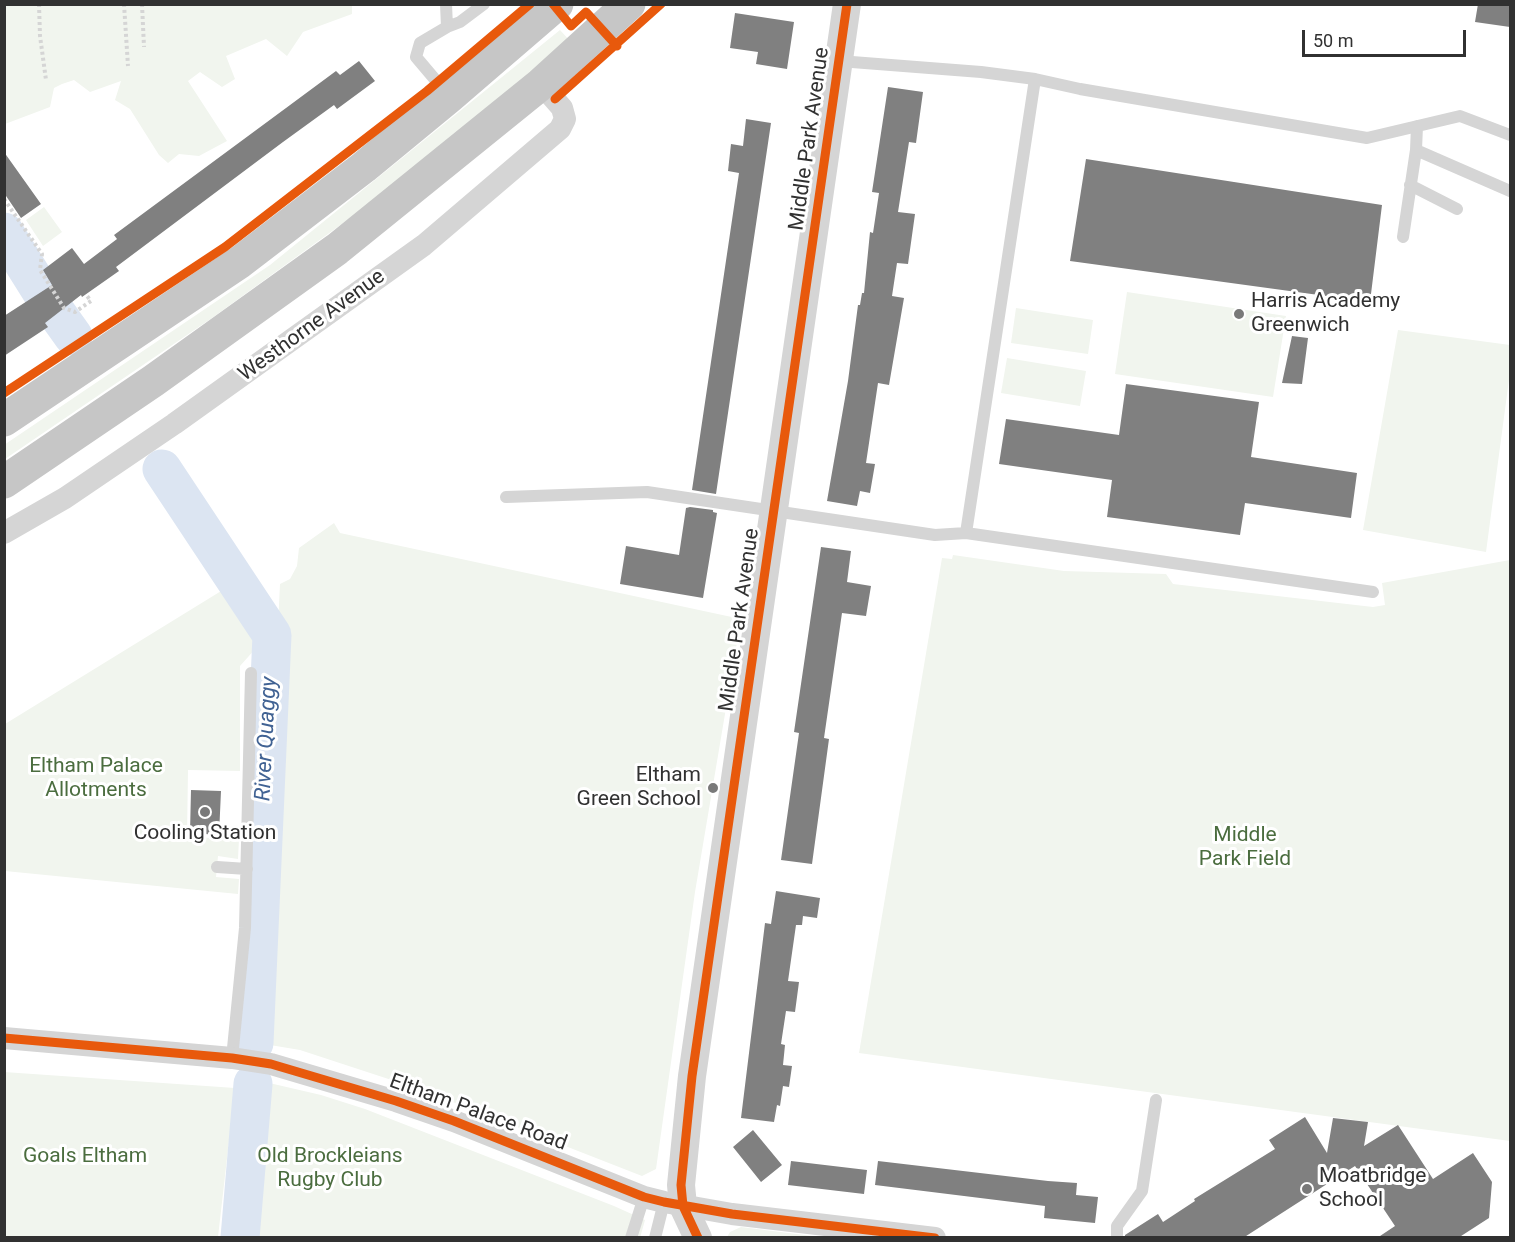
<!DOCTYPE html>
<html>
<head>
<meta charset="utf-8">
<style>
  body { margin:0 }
  #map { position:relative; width:1515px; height:1242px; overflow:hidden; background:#fff; font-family:Roboto,sans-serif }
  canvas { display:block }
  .frame { position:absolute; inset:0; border:6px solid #313131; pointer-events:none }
  .scale { position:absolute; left:1302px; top:30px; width:164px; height:27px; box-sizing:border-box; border:3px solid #313131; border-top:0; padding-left:8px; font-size:18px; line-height:21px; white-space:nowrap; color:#313131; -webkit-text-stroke:4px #fff; paint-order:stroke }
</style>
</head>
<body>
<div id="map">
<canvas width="1515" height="1242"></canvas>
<div class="frame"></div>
<div class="scale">50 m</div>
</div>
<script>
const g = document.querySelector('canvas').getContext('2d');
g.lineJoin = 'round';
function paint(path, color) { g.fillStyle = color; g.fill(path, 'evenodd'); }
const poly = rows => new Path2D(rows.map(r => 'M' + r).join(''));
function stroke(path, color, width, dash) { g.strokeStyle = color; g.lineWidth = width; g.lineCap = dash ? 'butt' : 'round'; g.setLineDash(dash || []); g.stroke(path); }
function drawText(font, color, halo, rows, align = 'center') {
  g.font = font + ' Roboto,sans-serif'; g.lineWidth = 6; g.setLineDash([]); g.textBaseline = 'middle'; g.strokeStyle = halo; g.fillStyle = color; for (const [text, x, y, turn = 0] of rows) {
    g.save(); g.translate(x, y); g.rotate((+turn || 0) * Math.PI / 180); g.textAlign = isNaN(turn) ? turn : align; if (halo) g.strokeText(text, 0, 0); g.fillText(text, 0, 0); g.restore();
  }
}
paint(poly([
  [5,4,352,4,352,14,303,32,287,56,266,39,226,56,235,79,222,87,200,72,188,81,227,141,199,156,179,154,168,163,159,155,130,109,115,100,121,81,90,92,74,80,62,84,54,88,50,107,5,124],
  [560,30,571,42,426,163,212,318,5,459,4,445,270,265],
  [44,207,62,232,43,246,26,220],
  [1127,292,1286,316,1273,397,1115,374],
  [1016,308,1093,320,1088,354,1011,343],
  [1398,330,1510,345,1510,372,1486,552,1363,530],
  [1007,358,1086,371,1080,406,1001,393],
  [334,523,340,533,741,619,695,892,656,1169,642,1176,422,1090,300,1050,258,1043,280,584,290,579,297,566,299,548],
  [953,555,1064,571,1166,574,1173,584,1373,607,1385,605,1382,583,1510,560,1510,1141,859,1053,942,558,952,559],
  [226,588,265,638,240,666,240,771,188,770,187,837,239,839,238,859,218,856,216,877,239,879,238,894,5,871,5,724],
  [4,1072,235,1088,218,1237,5,1237],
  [265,1082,321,1095,365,1109,614,1206,645,1220,640,1238,258,1238],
  [741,1227,820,1237,727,1237,730,1232]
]), '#f1f5ee');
stroke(poly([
  [4,232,43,294,73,336],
  [162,469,272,635,254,1043],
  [240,1238,253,1084]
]), '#dce5f2', 39);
paint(poly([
  [1478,4,1510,4,1510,27,1475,22],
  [735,13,794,22,787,69,756,64,758,52,730,48],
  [359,61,375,81,337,109,334,105,283,142,116,267,119,271,82,297,81,295,45,323,48,327,4,356,4,316,52,285,43,270,72,248,84,264,117,239,114,235,286,108,336,71,340,75],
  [888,87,923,92,916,143,909,142,898,212,915,214,908,264,897,263,892,296,904,298,889,385,878,383,866,463,875,464,870,493,860,491,857,506,827,501,848,381,858,305,860,305,862,293,864,293,870,232,873,233,879,193,872,192],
  [746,119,771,123,716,494,692,490,739,173,728,171,731,144,743,146],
  [4,152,41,204,21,218,4,193],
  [1086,159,1382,205,1370,302,1070,261],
  [1292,336,1308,338,1302,384,1282,383],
  [1126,384,1259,402,1251,457,1357,473,1351,518,1245,503,1240,535,1107,517,1112,480,999,464,1006,419,1119,435],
  [690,507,713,510,713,512,717,513,703,598,620,584,626,546,679,555,686,508],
  [821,547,851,551,847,582,871,586,866,616,842,613,824,738,829,739,812,864,781,860,799,733,794,732],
  [191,790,221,791,219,835,190,833],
  [776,891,820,898,817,918,803,916,802,925,796,925,788,981,799,982,795,1012,786,1011,781,1044,785,1045,783,1065,792,1066,789,1087,783,1086,780,1106,777,1105,774,1122,741,1118,765,923,771,924],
  [1305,1117,1327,1153,1333,1118,1368,1122,1364,1146,1398,1125,1433,1179,1473,1153,1492,1182,1489,1218,1458,1238,1377,1238,1395,1226,1355,1166,1243,1238,1125,1238,1125,1235,1158,1214,1163,1222,1195,1201,1194,1199,1275,1149,1269,1140],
  [753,1130,782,1165,761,1182,733,1147],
  [791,1161,867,1170,864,1194,788,1185],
  [878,1161,1048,1181,1077,1183,1076,1195,1098,1197,1095,1223,1044,1218,1045,1206,875,1185]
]), '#808080');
stroke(poly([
  [39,4,40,36,46,80],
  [124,4,128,66],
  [142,4,144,47],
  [4,199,42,254,40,270,64,308,75,312,91,301,87,296]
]), '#d5d5d5', 4, [3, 3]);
stroke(poly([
  [446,4,447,27],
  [839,61,981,72,1035,79,1080,89,1367,138,1460,116,1510,135],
  [449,96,416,57,420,43,447,27,460,22,484,4],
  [1417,126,1416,150,1510,191],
  [1410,185,1457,209],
  [1403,237,1416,150],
  [506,497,647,492,935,535,966,533,1373,592],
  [966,533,1035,79],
  [217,867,247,869],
  [232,1058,245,928,251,673],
  [631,1238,644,1197],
  [655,1238,664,1202],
  [1117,1238,1117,1226,1142,1191,1156,1100]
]), '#d5d5d5', 12);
stroke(poly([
  [4,533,65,498,174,424,424,245,560,129,565,119,562,108,541,84],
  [4,1038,232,1058,271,1064,396,1101,454,1121,644,1197,664,1202,732,1214,935,1238]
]), '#d5d5d5', 22);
stroke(poly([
  [698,1238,683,1206,681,1185,692,1076,847,4]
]), '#d5d5d5', 28);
stroke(poly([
  [4,420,240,262,364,167,449,97,557,4],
  [4,482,153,381,337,249,541,84,629,4]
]), '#c6c6c6', 33);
stroke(poly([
  [553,4,571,26,586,12,617,46],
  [555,99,661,4],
  [4,393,225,247,427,91,530,4],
  [4,1038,232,1058,271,1064,396,1101,454,1121,644,1197,664,1202,732,1214,935,1238],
  [698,1238,683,1206,681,1185,692,1076,847,4]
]), '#e8590c', 9);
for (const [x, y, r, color] of [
  [1239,314,6,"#797979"],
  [713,788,6,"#797979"],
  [205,812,6,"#797979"],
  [1307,1189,6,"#797979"]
]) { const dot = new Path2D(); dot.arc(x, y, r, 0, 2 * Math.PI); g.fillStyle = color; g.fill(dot); stroke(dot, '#fff', 2); }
drawText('21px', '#313131', '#fff', [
  ["Middle Park Avenue",810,139,-82],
  ["Westhorne Avenue",312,326,-36],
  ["Middle Park Avenue",740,620,-82],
  ["Eltham Palace Road",478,1113,20]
]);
drawText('21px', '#313131', '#fff', [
  ["Harris Academy",1251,302],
  ["Greenwich",1251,326],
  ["Eltham",701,776,"right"],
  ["Green School",701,800,"right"],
  ["Cooling Station",205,834,"center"],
  ["Moatbridge",1319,1177],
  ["School",1319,1201]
], 'left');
drawText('21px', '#4b6d3f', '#fff', [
  ["Eltham Palace",96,767],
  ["Allotments",96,791],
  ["Middle",1245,836],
  ["Park Field",1245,860],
  ["Goals Eltham",85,1157],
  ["Old Brockleians",330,1157],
  ["Rugby Club",330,1181]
]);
drawText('italic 22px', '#406293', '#fff', [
  ["River Quaggy",267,739,-87]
]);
</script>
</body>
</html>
